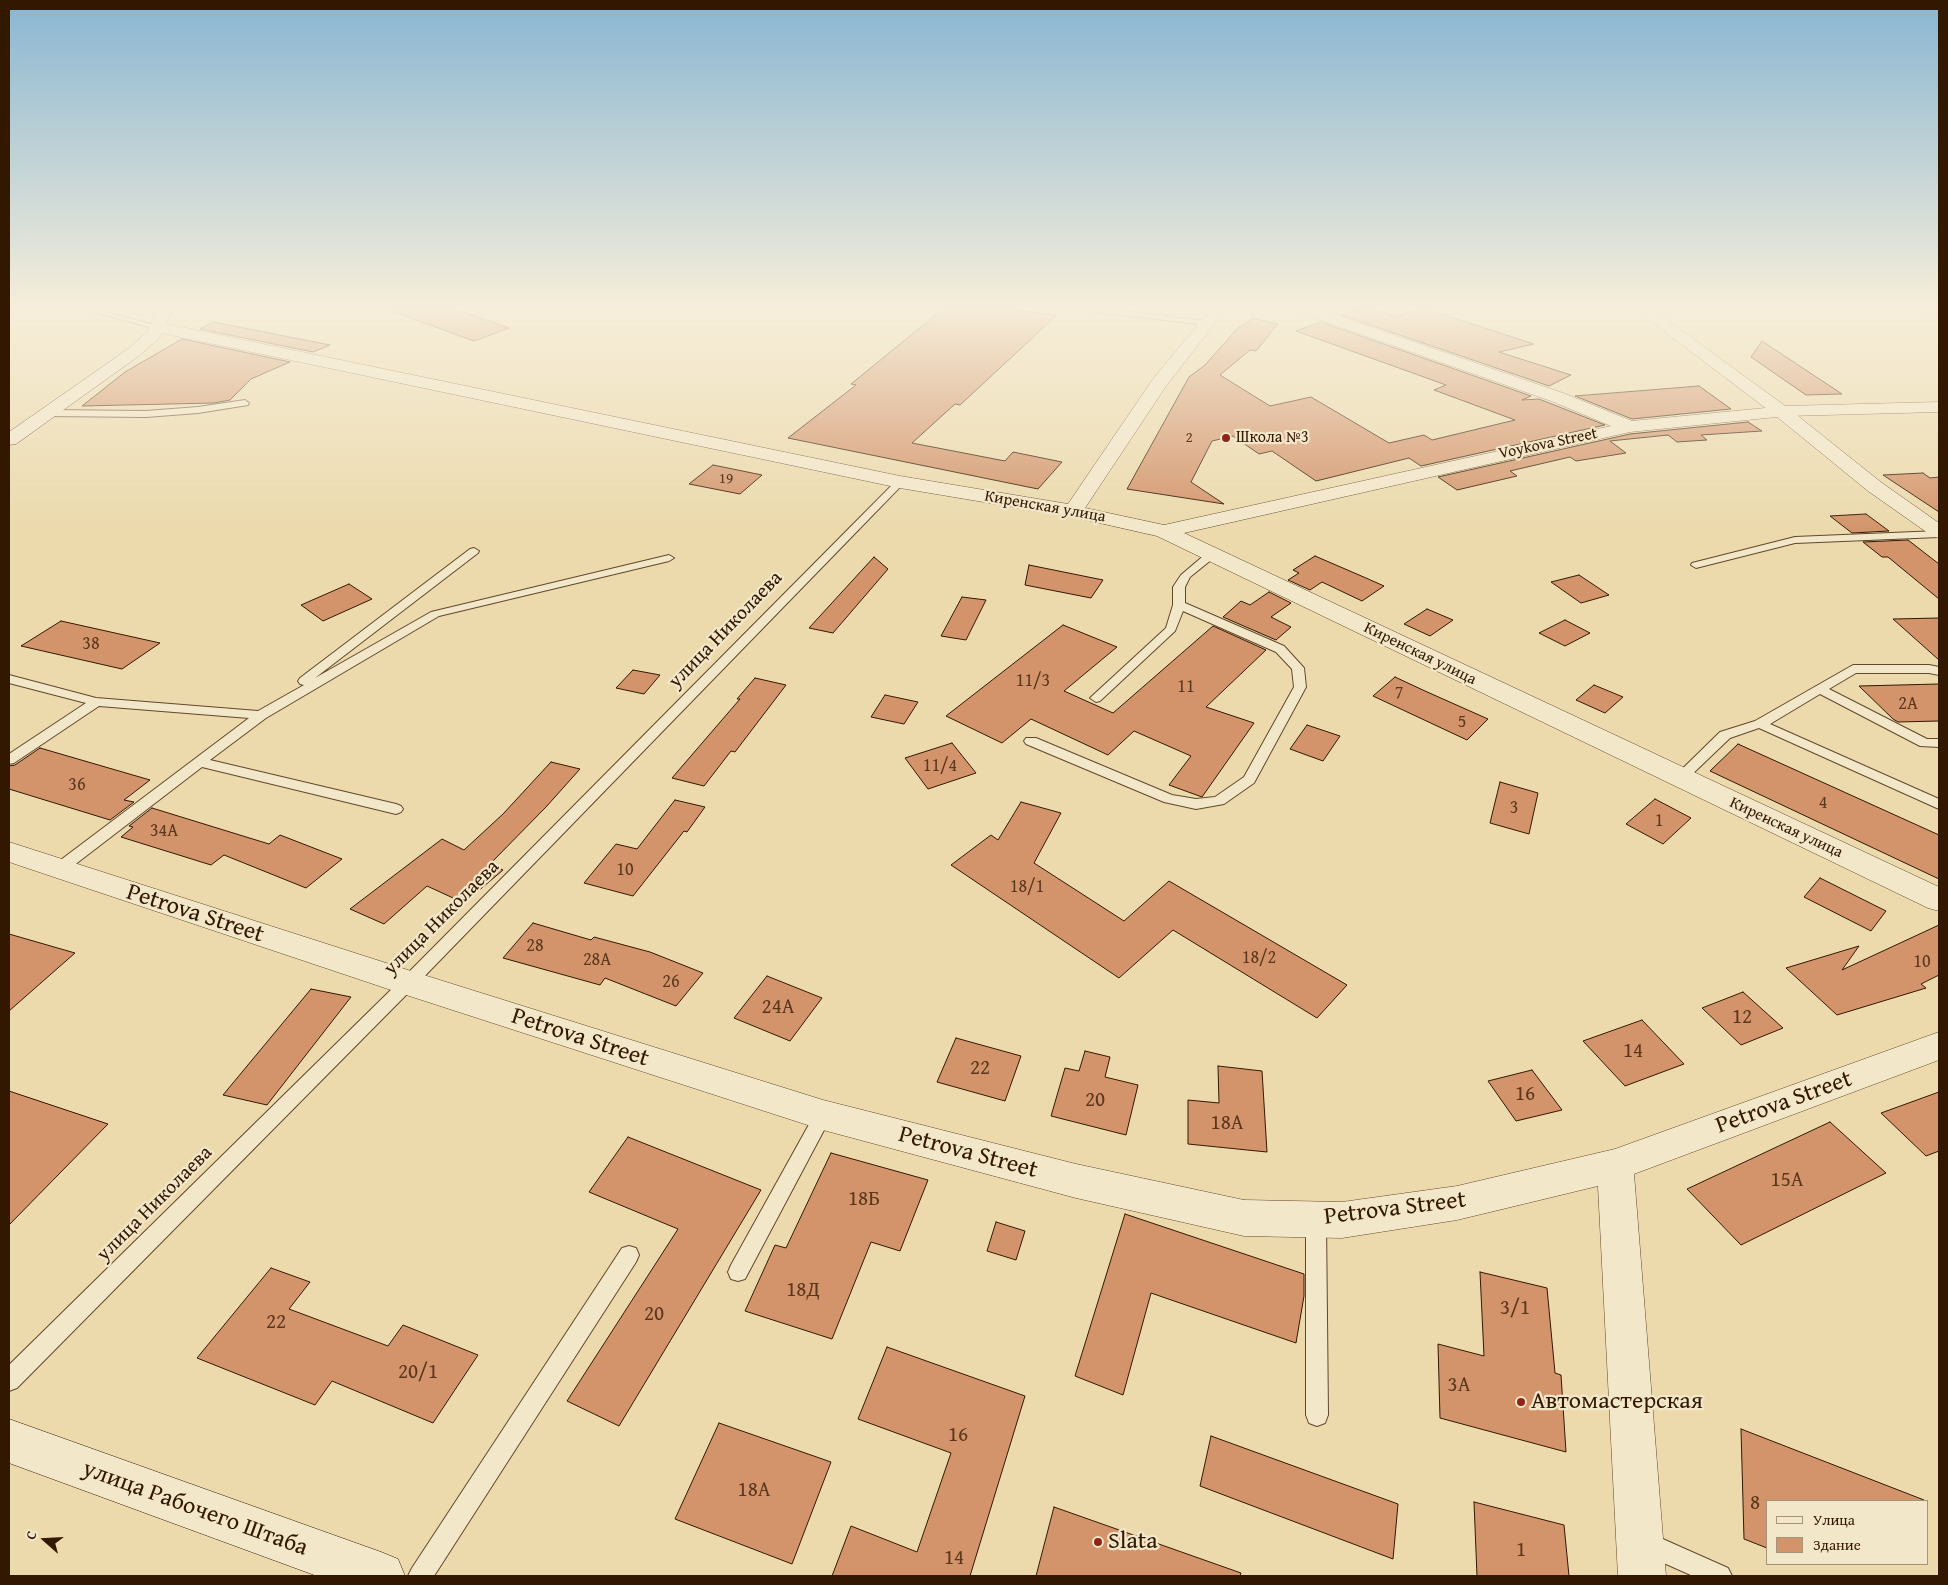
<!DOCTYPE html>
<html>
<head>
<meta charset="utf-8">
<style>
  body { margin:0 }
  #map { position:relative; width:1948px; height:1585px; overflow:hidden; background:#ecdaad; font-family:"Gentium Book Plus",serif }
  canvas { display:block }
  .frame { position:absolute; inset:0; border:10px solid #331800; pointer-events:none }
  .legend { position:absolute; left:1766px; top:1500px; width:162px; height:65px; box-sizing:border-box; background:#f3e7ca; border:1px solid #a69479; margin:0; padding:6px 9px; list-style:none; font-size:15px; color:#331800 }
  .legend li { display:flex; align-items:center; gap:10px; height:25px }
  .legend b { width:25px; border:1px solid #a69479 }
  .north { position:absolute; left:20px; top:1515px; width:50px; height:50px; -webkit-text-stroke:4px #f3e7ca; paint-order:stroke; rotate:289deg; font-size:14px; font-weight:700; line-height:20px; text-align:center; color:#331800 }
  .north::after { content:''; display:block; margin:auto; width:18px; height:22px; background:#331800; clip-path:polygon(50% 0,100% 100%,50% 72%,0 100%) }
</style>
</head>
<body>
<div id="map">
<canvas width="1948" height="1585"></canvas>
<div class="frame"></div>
<ul class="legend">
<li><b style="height:6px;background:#f3e7ca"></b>Улица</li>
<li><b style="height:14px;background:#d3946b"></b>Здание</li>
</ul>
<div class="north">С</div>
</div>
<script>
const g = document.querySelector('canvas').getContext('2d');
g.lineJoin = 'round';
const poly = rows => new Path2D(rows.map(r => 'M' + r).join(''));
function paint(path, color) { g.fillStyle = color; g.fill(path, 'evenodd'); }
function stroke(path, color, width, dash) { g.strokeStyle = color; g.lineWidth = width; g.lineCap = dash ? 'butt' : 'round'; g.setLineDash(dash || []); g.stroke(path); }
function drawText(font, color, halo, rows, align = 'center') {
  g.font = font + ' "Gentium Book Plus",serif'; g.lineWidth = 4.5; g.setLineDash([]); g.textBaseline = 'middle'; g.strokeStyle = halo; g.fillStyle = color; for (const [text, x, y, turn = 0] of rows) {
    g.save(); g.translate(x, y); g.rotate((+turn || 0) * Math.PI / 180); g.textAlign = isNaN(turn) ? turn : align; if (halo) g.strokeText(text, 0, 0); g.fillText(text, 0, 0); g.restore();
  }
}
paint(poly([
  [1920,309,1939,309,1939,320,1924,315,1920,309]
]), '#9ab9b2');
const building = poly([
  [395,309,455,309,509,328,474,341,394,312,395,309],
  [943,309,1014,309,1056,316,960,405,955,404,912,443,1005,461,1013,452,1062,462,1038,489,788,438,856,385,851,384,943,309],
  [1358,309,1373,309,1396,317,1419,309,1426,309,1534,344,1499,352,1571,375,1549,386,1341,315,1358,309],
  [1253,318,1278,324,1256,351,1250,350,1220,375,1270,406,1311,397,1389,443,1424,435,1432,440,1515,420,1434,390,1446,385,1296,331,1321,322,1531,396,1522,400,1539,399,1605,425,1421,466,1409,458,1316,481,1272,451,1259,454,1233,436,1212,441,1191,482,1224,504,1127,489,1189,377,1205,365,1237,329,1253,318],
  [213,322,330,345,313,352,200,329,213,322],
  [182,339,290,362,251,379,230,400,214,403,82,406,125,372,182,339],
  [1762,341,1842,394,1806,395,1751,357,1762,341],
  [1699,386,1731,409,1632,419,1575,396,1699,386],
  [1748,422,1762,431,1701,435,1707,440,1677,442,1668,435,1610,441,1626,453,1576,461,1570,457,1510,471,1517,476,1457,490,1438,477,1630,434,1748,422],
  [713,465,762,475,740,494,689,484,713,465],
  [1923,473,1930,478,1939,477,1939,512,1883,475,1923,473],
  [1866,514,1889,531,1852,533,1830,516,1866,514],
  [1908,540,1939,564,1939,599,1888,557,1882,557,1863,542,1908,540],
  [1315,556,1366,578,1384,586,1362,601,1322,582,1310,590,1288,580,1299,573,1293,570,1315,556],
  [874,557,888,569,833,633,809,628,874,557],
  [1029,565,1103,580,1091,598,1025,585,1029,565],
  [1579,575,1609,595,1581,603,1551,582,1579,575],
  [349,584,372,599,323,621,301,605,349,584],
  [1269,592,1291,603,1271,617,1291,627,1276,640,1223,617,1241,601,1250,605,1269,592],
  [962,597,986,600,966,640,941,636,962,597],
  [1427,609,1453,620,1430,636,1404,624,1427,609],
  [1939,618,1939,660,1893,619,1939,618],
  [1565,620,1590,633,1565,646,1539,633,1565,620],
  [61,621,160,643,122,669,21,646,61,621],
  [1063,625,1117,647,1064,691,1113,713,1213,626,1266,650,1206,707,1254,723,1202,797,1169,785,1191,756,1134,731,1108,755,1031,719,1002,743,946,716,1063,625],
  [633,670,660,675,644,694,616,688,633,670],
  [1395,677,1425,691,1488,719,1467,740,1373,696,1395,677],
  [755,678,786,685,735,752,731,751,704,786,672,778,740,699,737,699,755,678],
  [1939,684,1939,721,1898,722,1893,719,1859,686,1939,684],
  [1594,685,1623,697,1605,713,1576,700,1594,685],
  [885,695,918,702,904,724,871,717,885,695],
  [1307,725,1340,736,1323,761,1290,749,1307,725],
  [952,743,976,773,928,789,905,758,952,743],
  [1738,744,1939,835,1939,879,1710,771,1738,744],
  [40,748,150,780,124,800,134,802,110,820,9,789,9,766,15,765,40,748],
  [551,762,580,769,546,807,490,864,503,870,464,903,427,886,384,924,350,909,442,839,464,850,503,814,551,762],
  [1500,782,1538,793,1529,834,1490,823,1500,782],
  [1655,799,1691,818,1663,844,1626,824,1655,799],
  [675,800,705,807,687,832,684,831,633,896,584,883,616,844,637,849,675,800],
  [1021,802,1061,813,1034,863,1124,921,1169,881,1347,985,1317,1018,1173,930,1119,978,951,865,991,835,998,840,1021,802],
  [152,808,269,844,280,835,342,859,306,888,224,855,211,865,121,837,133,827,129,826,152,808],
  [1820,878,1886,911,1871,931,1804,897,1820,878],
  [533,923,591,940,594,937,650,952,703,973,676,1006,605,978,600,985,503,958,533,923],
  [1939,925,1939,975,1921,984,1926,988,1837,1015,1786,968,1859,946,1842,970,1939,925],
  [9,934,75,953,9,1011,9,934],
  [767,976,822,998,790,1041,734,1018,767,976],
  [311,989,351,997,267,1105,223,1095,311,989],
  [1743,992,1783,1028,1741,1045,1702,1008,1743,992],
  [1642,1020,1684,1064,1625,1086,1583,1041,1642,1020],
  [956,1038,1021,1056,1005,1101,937,1082,956,1038],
  [1085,1051,1110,1057,1105,1077,1138,1085,1126,1135,1051,1116,1065,1068,1079,1071,1085,1051],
  [1218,1066,1262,1071,1267,1152,1188,1144,1188,1100,1219,1103,1218,1066],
  [1532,1070,1562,1110,1516,1121,1488,1081,1532,1070],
  [9,1091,108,1124,9,1225,9,1091],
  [1939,1092,1939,1151,1926,1156,1881,1113,1939,1092],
  [1830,1122,1886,1173,1741,1245,1687,1189,1830,1122],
  [628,1137,761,1190,619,1426,567,1401,678,1229,589,1192,628,1137],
  [831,1153,928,1180,900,1251,871,1242,832,1339,745,1311,775,1245,786,1248,831,1153],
  [1125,1214,1304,1274,1304,1296,1296,1343,1151,1293,1123,1395,1075,1376,1125,1214],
  [996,1222,1025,1231,1016,1260,987,1251,996,1222],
  [271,1268,310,1282,289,1309,388,1346,403,1325,478,1355,433,1423,332,1381,315,1405,197,1358,271,1268],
  [1480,1272,1547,1288,1555,1373,1561,1375,1566,1452,1440,1418,1438,1344,1484,1356,1480,1272],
  [887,1347,1025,1396,970,1576,832,1576,851,1526,917,1552,951,1453,858,1419,887,1347],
  [719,1423,831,1462,792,1564,675,1519,719,1423],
  [1741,1429,1924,1500,1923,1501,1767,1501,1767,1548,1744,1539,1741,1429],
  [1211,1436,1398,1504,1393,1559,1200,1486,1211,1436],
  [1474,1502,1564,1525,1569,1576,1477,1576,1474,1502],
  [1054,1507,1241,1573,1240,1576,1036,1576,1054,1507]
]);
paint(building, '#d3946b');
stroke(building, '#331800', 1);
const service = poly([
  [82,309,95,309,161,327,157,329,82,309],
  [1084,309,1108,309,1206,321,1210,323,1206,325,1088,311,1084,309],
  [245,400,249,403,248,405,198,413,146,417,46,416,42,413,46,410,146,411,198,407,245,400],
  [900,479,905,482,903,484,414,987,17,1388,9,1391,9,1365,402,979,897,480,900,479],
  [1939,531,1939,537,1795,543,1696,568,1691,565,1692,563,1795,537,1939,531],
  [474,548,479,551,478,553,315,678,431,612,669,555,674,558,669,561,439,616,266,718,210,760,396,804,401,806,403,809,401,812,396,814,202,767,64,873,59,874,54,873,52,869,54,865,249,718,99,706,14,763,9,764,9,754,86,703,9,683,9,675,96,698,258,711,304,685,300,684,298,681,300,678,470,549,474,548],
  [1212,551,1217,554,1216,556,1190,577,1185,587,1185,603,1284,646,1304,668,1306,687,1254,783,1224,804,1196,809,1164,802,1026,744,1024,741,1026,738,1036,738,1172,795,1196,799,1215,797,1244,777,1294,687,1292,669,1276,652,1183,611,1175,631,1100,701,1096,702,1090,698,1166,628,1173,605,1173,587,1181,575,1208,552,1212,551],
  [1853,665,1929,665,1939,667,1939,675,1929,673,1856,673,1829,689,1927,739,1939,739,1939,747,1920,746,1820,694,1770,724,1939,799,1939,809,1759,728,1730,738,1685,781,1675,781,1673,778,1720,732,1755,721,1853,665],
  [823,1107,829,1110,832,1115,745,1279,738,1281,731,1279,728,1272,731,1265,817,1110,823,1107],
  [1316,1211,1323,1214,1326,1220,1328,1415,1325,1423,1317,1426,1309,1423,1306,1415,1306,1220,1309,1214,1316,1211],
  [629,1246,636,1248,639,1255,636,1262,434,1576,408,1576,412,1568,622,1248,629,1246],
  [1647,1532,1728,1568,1732,1576,1693,1576,1639,1552,1635,1544,1639,1536,1647,1532]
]);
const minor = poly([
  [1211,309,1226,309,1166,386,1085,508,1164,525,1611,426,1551,401,1298,312,1296,309,1318,309,1563,393,1632,421,1786,406,1939,402,1939,412,1786,416,1630,432,1184,533,1939,887,1939,911,1928,908,1157,536,1073,517,900,488,157,332,152,330,149,327,152,324,157,322,900,476,1068,504,1153,379,1211,309]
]);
const tertiary = poly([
  [1635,309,1652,309,1788,408,1882,483,1939,523,1939,538,1932,536,1868,491,1776,416,1635,309],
  [9,842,411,971,823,1100,1076,1164,1244,1200,1342,1202,1457,1186,1615,1149,1939,1032,1939,1060,1634,1174,1666,1576,1618,1576,1598,1186,1457,1220,1342,1238,1244,1236,1076,1198,823,1130,397,992,9,862,9,842]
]);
const secondary = poly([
  [158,309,173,309,160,337,140,355,16,444,9,445,9,432,128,349,147,332,158,309],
  [9,1419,381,1552,398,1559,405,1576,317,1576,9,1463,9,1419]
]);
stroke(service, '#61482b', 2);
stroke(minor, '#61482b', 1);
stroke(tertiary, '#61482b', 1);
stroke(secondary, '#331800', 1);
paint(service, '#f3e7ca');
paint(minor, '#f3e7ca');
paint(tertiary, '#f3e7ca');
paint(secondary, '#f3e7ca');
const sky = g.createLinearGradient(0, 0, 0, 531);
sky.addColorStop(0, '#89b6d2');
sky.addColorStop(0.58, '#f6eeda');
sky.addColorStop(1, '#f6eeda00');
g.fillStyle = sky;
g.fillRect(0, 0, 1948, 531);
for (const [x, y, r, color] of [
  [1226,438,5,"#8f2418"],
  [1521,1402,5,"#8f2418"],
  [1098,1542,5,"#8f2418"]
]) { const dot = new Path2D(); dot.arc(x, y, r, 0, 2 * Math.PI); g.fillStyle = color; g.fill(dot); stroke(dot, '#f3e7ca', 2); }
drawText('15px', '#5b371b', null, [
  ["2",1189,438],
  ["19",726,479]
]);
drawText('16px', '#331800', '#f3e7ca', [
  ["Школа №3",1236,438]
], 'left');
drawText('16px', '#331800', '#f3e7ca', [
  ["Voykova Street",1548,444,-12],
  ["Киренская улица",1045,507,10],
  ["Киренская улица",1420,654,26],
  ["Киренская улица",1786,828,25]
]);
drawText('18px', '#5b371b', null, [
  ["38",91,644],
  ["11/3",1033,681],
  ["11",1186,687],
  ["7",1399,693],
  ["2А",1908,704],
  ["5",1462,722],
  ["11/4",940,766],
  ["36",77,785],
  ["4",1823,803],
  ["3",1514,808],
  ["1",1659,821],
  ["34А",164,831],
  ["10",625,870],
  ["18/1",1027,887],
  ["28",535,946],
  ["18/2",1259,958],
  ["28А",597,960],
  ["10",1922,962],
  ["26",671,982]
]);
drawText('20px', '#331800', '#f3e7ca', [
  ["улица Николаева",726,630,-46],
  ["улица Николаева",442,918,-45],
  ["улица Николаева",155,1204,-45]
]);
drawText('21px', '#5b371b', null, [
  ["24А",778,1008],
  ["12",1742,1018],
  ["14",1633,1052],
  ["22",980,1069],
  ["16",1525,1095],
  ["20",1095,1101],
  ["18А",1227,1124],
  ["15А",1787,1181],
  ["18Б",864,1200],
  ["18Д",803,1291],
  ["3/1",1515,1309],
  ["20",654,1315],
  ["22",276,1323],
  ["20/1",418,1373],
  ["3А",1459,1386],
  ["16",958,1436],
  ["18А",754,1491],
  ["8",1755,1504],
  ["1",1521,1551],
  ["14",954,1559]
]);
drawText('24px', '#331800', '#f3e7ca', [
  ["Petrova Street",195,914,18],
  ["Petrova Street",580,1038,18],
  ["Petrova Street",1784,1103,-20],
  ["Petrova Street",968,1153,15],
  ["Petrova Street",1395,1209,-7],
  ["улица Рабочего Штаба",195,1509,20]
]);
drawText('24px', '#331800', '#f3e7ca', [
  ["Автомастерская",1531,1402],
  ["Slata",1108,1542]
], 'left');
</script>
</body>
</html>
